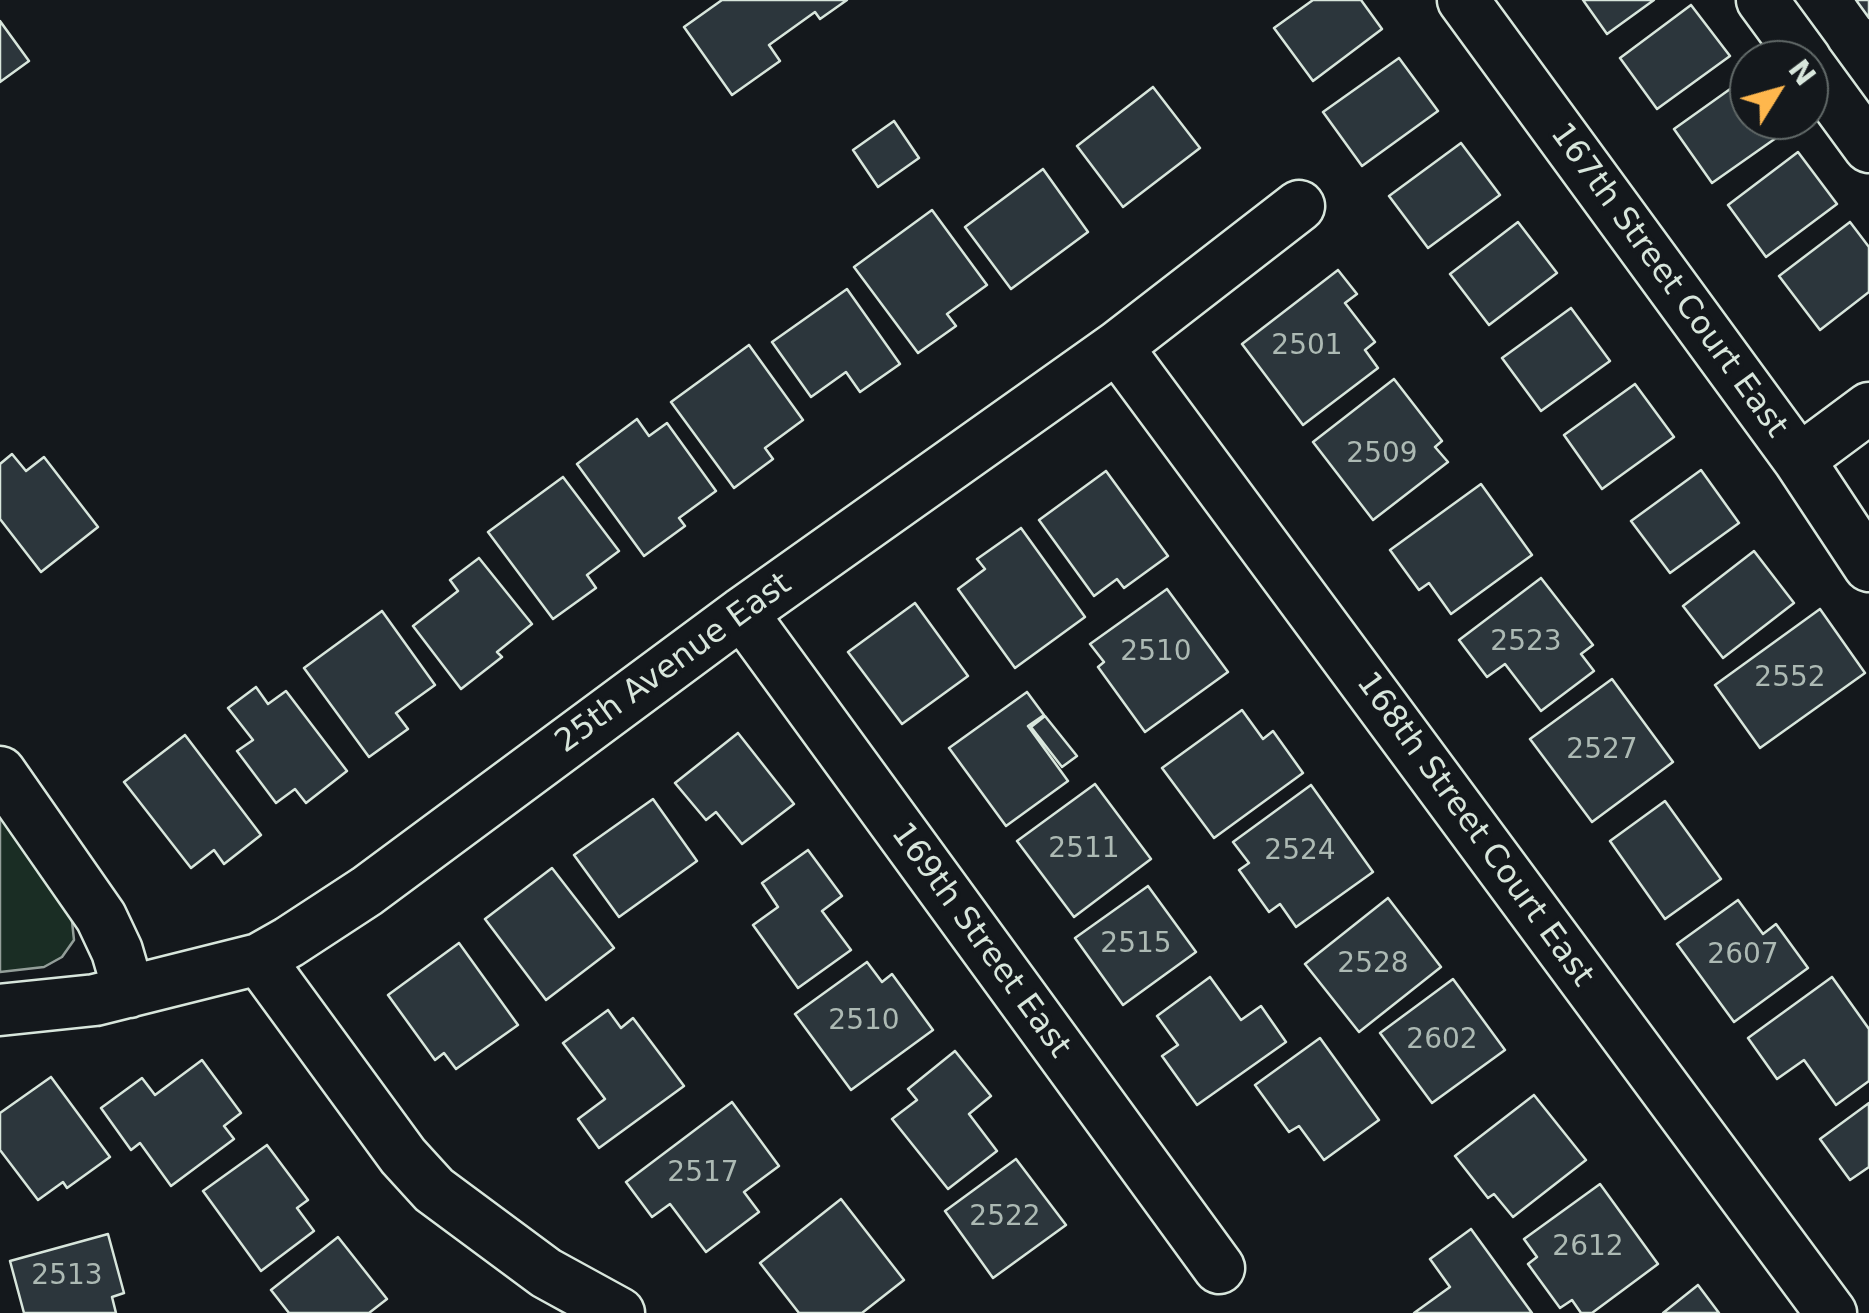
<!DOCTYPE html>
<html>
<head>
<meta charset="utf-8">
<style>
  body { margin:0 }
  #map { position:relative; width:1869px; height:1313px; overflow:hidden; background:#14181c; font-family:"DejaVu Sans",sans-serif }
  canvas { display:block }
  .north { position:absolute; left:1729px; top:40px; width:100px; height:100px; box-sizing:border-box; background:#14181c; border:2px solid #626a69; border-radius:50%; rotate:53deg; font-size:28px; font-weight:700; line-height:40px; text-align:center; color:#d8e6dc }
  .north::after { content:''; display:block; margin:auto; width:35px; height:45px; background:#ffb74d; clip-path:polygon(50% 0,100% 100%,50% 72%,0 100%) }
</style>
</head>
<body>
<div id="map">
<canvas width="1869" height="1313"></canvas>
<div class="north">N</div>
</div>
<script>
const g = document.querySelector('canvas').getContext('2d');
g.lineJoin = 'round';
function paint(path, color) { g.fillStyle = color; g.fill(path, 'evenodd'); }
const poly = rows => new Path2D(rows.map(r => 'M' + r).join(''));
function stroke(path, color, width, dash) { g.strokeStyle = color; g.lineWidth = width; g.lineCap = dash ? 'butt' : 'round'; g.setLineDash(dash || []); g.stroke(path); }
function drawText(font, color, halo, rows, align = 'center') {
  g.font = font + ' "DejaVu Sans",sans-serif'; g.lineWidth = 8; g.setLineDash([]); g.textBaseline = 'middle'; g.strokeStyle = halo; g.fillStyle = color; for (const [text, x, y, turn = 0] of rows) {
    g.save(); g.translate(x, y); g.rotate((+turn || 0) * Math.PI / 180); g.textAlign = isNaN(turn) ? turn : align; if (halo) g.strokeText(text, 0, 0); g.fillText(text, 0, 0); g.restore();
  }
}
const green = poly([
  [0,812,71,912,74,940,62,957,44,967,0,972,0,812]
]);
paint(green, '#1a2d24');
stroke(green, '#939e99', 2.5);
const building = poly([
  [722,0,847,0,820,19,815,12,769,45,780,61,732,95,684,27,722,0],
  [1313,0,1361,0,1382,29,1313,81,1274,28,1313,0],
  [1583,0,1654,0,1607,34,1583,0],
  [1856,0,1869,0,1869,18,1856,0],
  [1691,5,1730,56,1657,109,1620,58,1691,5],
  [0,21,29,61,0,82,0,21],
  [1399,58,1438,111,1362,166,1323,112,1399,58],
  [1747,77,1749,120,1778,120,1786,131,1712,183,1674,129,1747,77],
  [1153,87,1200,148,1123,207,1077,146,1153,87],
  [894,121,919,158,878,187,853,150,894,121],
  [1461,143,1500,195,1428,248,1389,196,1461,143],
  [1798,152,1837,204,1766,257,1728,205,1798,152],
  [1043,169,1088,232,1011,289,965,227,1043,169],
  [932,210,987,285,947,314,956,326,918,353,854,267,932,210],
  [1518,222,1557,273,1489,325,1450,274,1518,222],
  [1850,222,1869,247,1869,292,1820,330,1779,276,1850,222],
  [1338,270,1357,294,1345,303,1375,342,1365,350,1378,368,1303,425,1242,344,1338,270],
  [847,289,900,364,860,392,846,372,811,397,772,342,847,289],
  [1571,308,1610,361,1541,411,1502,358,1571,308],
  [749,345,803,420,765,448,773,459,734,488,671,402,749,345],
  [1394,379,1442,441,1435,447,1448,462,1373,520,1313,442,1394,379],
  [1635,384,1674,437,1602,489,1564,435,1635,384],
  [637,419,649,436,667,423,716,491,679,518,685,526,644,556,577,464,637,419],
  [12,454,26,471,44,457,98,527,41,572,0,519,0,464,12,454],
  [1701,470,1739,523,1670,573,1631,521,1701,470],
  [1106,471,1168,556,1124,588,1117,579,1094,596,1039,520,1106,471],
  [563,477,619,551,587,575,596,588,553,619,488,532,563,477],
  [1481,484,1532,555,1451,614,1429,583,1419,590,1390,550,1481,484],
  [1021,528,1085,617,1015,668,958,589,985,569,977,559,1021,528],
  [1754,551,1794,603,1723,658,1683,606,1754,551],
  [479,558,532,624,497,652,502,657,461,689,413,626,458,591,450,580,479,558],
  [1541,578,1593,645,1581,654,1594,671,1541,711,1505,664,1487,677,1459,640,1541,578],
  [1167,589,1228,672,1145,732,1098,667,1104,662,1090,644,1167,589],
  [915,603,968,676,902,724,848,652,915,603],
  [1820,609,1865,673,1760,748,1715,685,1820,609],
  [382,611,435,685,396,713,408,729,369,757,304,668,382,611],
  [1612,679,1673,762,1592,822,1530,739,1612,679],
  [256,687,268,704,286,691,347,771,306,803,295,789,276,803,237,751,253,740,228,708,256,687],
  [1027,692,1044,715,1028,726,1068,781,1006,826,949,748,1027,692],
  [1242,710,1263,739,1273,731,1303,773,1214,838,1162,768,1242,710],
  [1045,716,1077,756,1062,767,1031,727,1045,716],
  [738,733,794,804,742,844,716,812,706,820,675,783,738,733],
  [185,735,261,835,224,864,214,850,191,868,124,782,185,735],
  [1095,784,1151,859,1074,917,1017,841,1095,784],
  [1311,785,1373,872,1296,927,1280,904,1269,912,1239,870,1249,863,1233,842,1311,785],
  [653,799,697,861,619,917,574,855,653,799],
  [1665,801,1721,879,1665,919,1610,841,1665,801],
  [808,850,842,896,822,911,851,950,798,988,753,925,778,907,762,883,808,850],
  [552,868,614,948,546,1000,485,919,552,868],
  [1148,886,1196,952,1123,1005,1075,938,1148,886],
  [1388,898,1441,967,1359,1032,1305,964,1388,898],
  [1738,900,1763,934,1776,924,1808,968,1734,1022,1677,944,1738,900],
  [459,943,518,1025,456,1069,444,1053,435,1060,388,995,459,943],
  [867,962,882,982,892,974,933,1030,851,1090,795,1014,867,962],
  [1210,977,1241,1020,1261,1006,1286,1042,1197,1105,1162,1056,1178,1045,1157,1016,1210,977],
  [1832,977,1869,1029,1869,1081,1836,1105,1804,1060,1777,1079,1748,1038,1832,977],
  [1453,979,1505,1050,1432,1103,1380,1033,1453,979],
  [608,1010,621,1028,633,1018,684,1086,599,1148,578,1119,605,1099,563,1043,608,1010],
  [1320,1038,1379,1120,1324,1160,1299,1126,1289,1132,1255,1085,1320,1038],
  [955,1051,991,1096,969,1114,997,1151,948,1189,892,1119,917,1100,908,1089,955,1051],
  [202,1060,241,1113,224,1126,234,1139,171,1186,140,1143,131,1150,101,1108,142,1078,155,1095,202,1060],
  [51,1077,110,1157,67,1188,63,1182,38,1200,0,1150,0,1113,51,1077],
  [1534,1095,1586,1160,1513,1217,1494,1194,1488,1198,1455,1156,1534,1095],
  [732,1102,779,1166,744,1192,759,1212,706,1252,670,1204,652,1217,626,1182,732,1102],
  [1869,1103,1869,1167,1850,1180,1820,1139,1869,1103],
  [267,1145,308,1200,297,1208,314,1231,261,1271,203,1191,267,1145],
  [1016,1159,1066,1225,993,1278,945,1211,1016,1159],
  [1600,1184,1658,1264,1592,1313,1581,1313,1572,1300,1560,1308,1528,1264,1537,1257,1524,1239,1600,1184],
  [841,1199,904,1280,862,1313,799,1313,760,1263,841,1199],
  [1471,1229,1532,1313,1414,1313,1450,1287,1430,1259,1471,1229],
  [108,1234,124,1293,112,1297,116,1313,24,1313,10,1261,108,1234],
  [338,1237,387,1299,369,1313,289,1313,271,1290,338,1237],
  [1698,1285,1719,1313,1663,1313,1698,1285]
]);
paint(building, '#2c363c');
stroke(building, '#d8e6dc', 2.5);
const minor = poly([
  [1463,0,1799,460,1869,566],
  [1762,0,1806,60],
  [1809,65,1869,147],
  [1117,347,1831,1313],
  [1799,460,1869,408],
  [742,613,1219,1268],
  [0,772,101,917,117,951,129,992],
  [259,959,403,1156,434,1190,546,1273,619,1313],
  [0,1010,95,1000,259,959,289,942,367,891,742,613,1117,347,1299,206]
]);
stroke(minor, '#d8e6dc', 55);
stroke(minor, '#14181c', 50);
drawText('28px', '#adbab4', null, [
  ["2501",1307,347],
  ["2509",1382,455],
  ["2523",1526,643],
  ["2510",1156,653],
  ["2552",1790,679],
  ["2527",1602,751],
  ["2511",1084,850],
  ["2524",1300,852],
  ["2515",1136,945],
  ["2607",1743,956],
  ["2528",1373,965],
  ["2510",864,1022],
  ["2602",1442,1041],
  ["2517",703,1174],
  ["2522",1005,1218],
  ["2612",1588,1248],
  ["2513",67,1277]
]);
drawText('32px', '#d8e6dc', '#14181c', [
  ["167th Street Court East",1668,281,54],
  ["25th Avenue East",674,664,-36],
  ["168th Street Court East",1474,830,54],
  ["169th Street East",980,941,54]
]);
</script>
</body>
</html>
